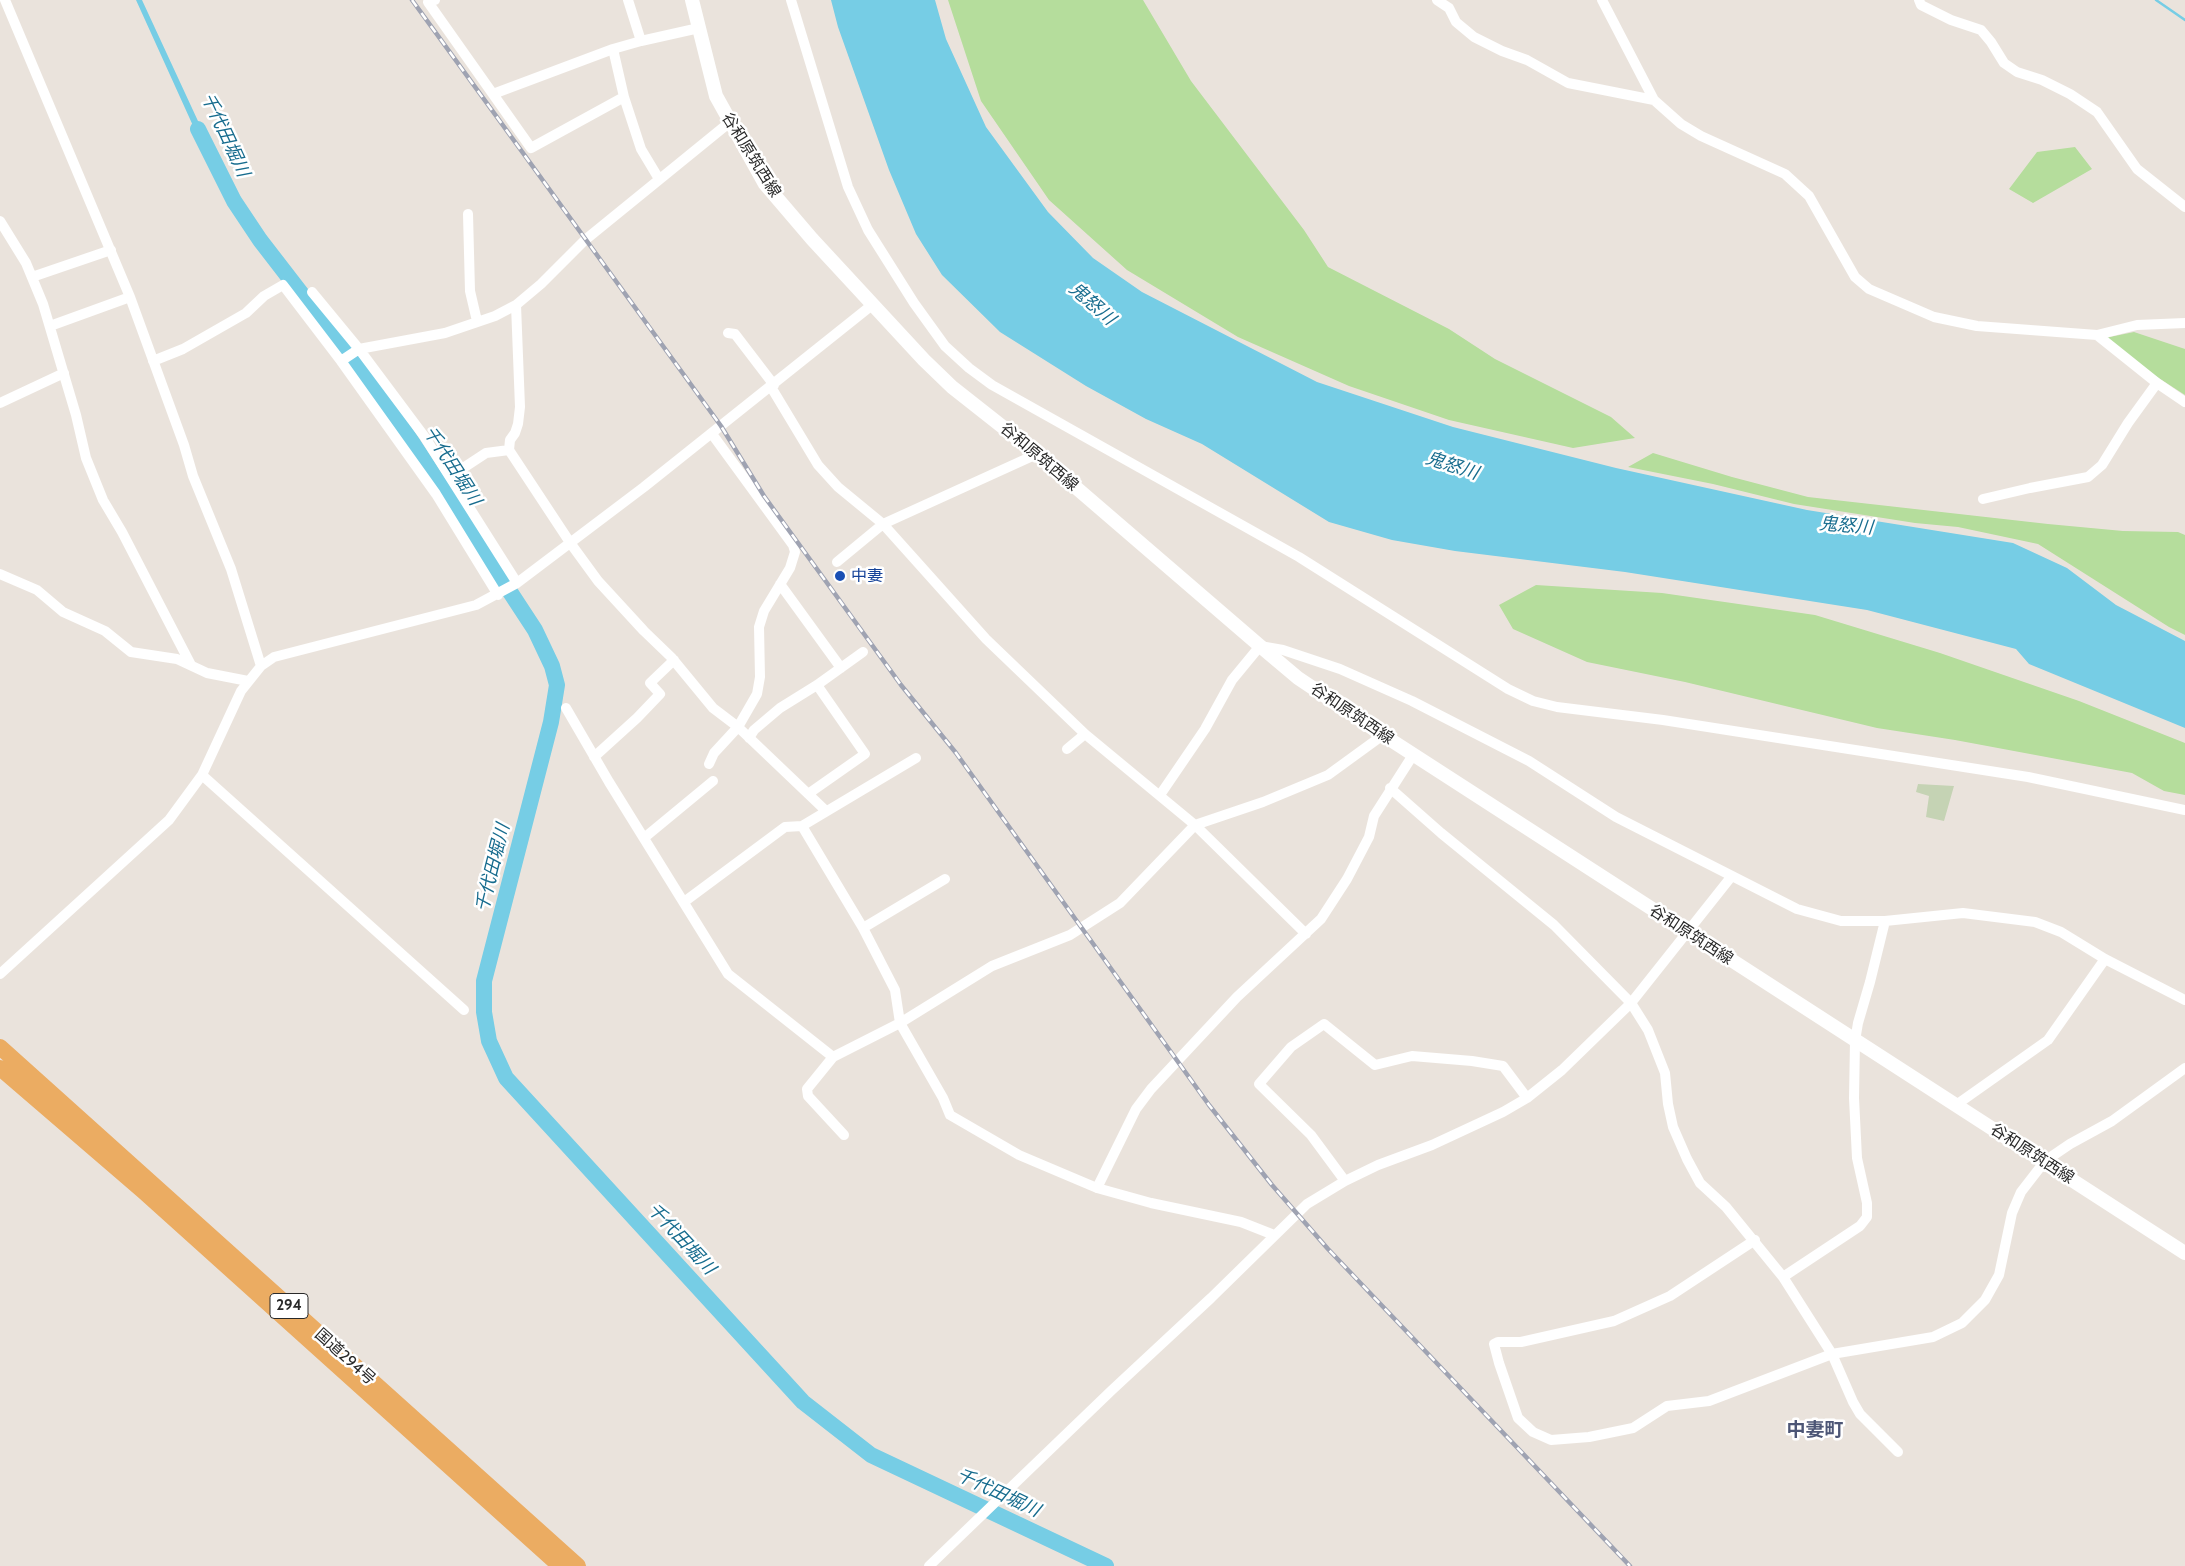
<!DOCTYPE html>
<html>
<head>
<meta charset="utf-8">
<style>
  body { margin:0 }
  canvas { display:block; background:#eae3dc }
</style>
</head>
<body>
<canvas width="2185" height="1566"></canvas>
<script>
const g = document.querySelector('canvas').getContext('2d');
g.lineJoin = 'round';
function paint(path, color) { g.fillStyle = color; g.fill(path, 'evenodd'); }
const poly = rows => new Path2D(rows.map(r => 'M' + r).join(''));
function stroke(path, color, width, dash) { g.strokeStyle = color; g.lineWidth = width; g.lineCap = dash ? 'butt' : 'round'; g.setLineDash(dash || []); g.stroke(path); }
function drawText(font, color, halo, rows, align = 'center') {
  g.font = font + ' Cabin,"Noto Sans JP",sans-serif'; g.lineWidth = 5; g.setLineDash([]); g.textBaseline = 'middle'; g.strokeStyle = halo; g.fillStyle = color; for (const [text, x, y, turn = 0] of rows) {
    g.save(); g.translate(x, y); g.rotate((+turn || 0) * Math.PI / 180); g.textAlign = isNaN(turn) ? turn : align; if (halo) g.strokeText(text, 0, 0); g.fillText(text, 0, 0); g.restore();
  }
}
paint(poly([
  [948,0,1143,0,1191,81,1304,230,1328,267,1449,329,1495,359,1611,417,1635,438,1573,448,1449,420,1349,386,1238,337,1127,270,1049,200,981,101],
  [2075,147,2092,169,2033,203,2009,189,2037,152],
  [2134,332,2185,349,2185,395,2154,375,2105,338],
  [1653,453,1732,477,1808,497,2048,524,2123,531,2178,532,2185,535,2185,635,2169,627,2038,544,1958,527,1915,523,1794,504,1713,484,1628,467],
  [1536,585,1662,593,1815,615,1940,653,2079,701,2185,743,2185,795,2164,791,2132,773,1955,740,1877,728,1685,682,1587,662,1513,629,1499,605]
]), '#b5dd9c');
paint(poly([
  [1918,784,1954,786,1944,821,1926,817,1929,796,1916,792]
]), '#c5d3b4');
paint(poly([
  [136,0,142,0,210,147,204,150],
  [831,0,935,0,946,39,986,127,1048,212,1093,258,1142,292,1317,382,1453,427,1616,468,1807,510,2013,543,2067,568,2116,605,2185,641,2185,728,2029,664,2016,649,1867,610,1625,572,1455,551,1392,540,1329,522,1202,444,1146,419,1086,386,1000,332,942,275,916,234,889,170,838,27]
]), '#76cde5');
stroke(poly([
  [2156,0,2185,20]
]), '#76cde5', 2.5);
stroke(poly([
  [198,129,234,201,260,240,348,354,404,430,535,630,552,666,557,685,551,722,484,981,484,1012,489,1041,506,1078,803,1402,871,1455,1106,1566]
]), '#76cde5', 16);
stroke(poly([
  [5,0,130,297,184,445,193,476,231,569,261,666],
  [435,0,428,2,531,148,624,97],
  [628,0,641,41,613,49,624,97,641,149,659,179],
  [791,0,848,187,868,230,914,303,945,346,969,368,992,385,1299,557,1508,689,1533,701,1557,707,1663,720,2028,777,2185,810],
  [1437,0,1449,8,1456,22,1474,37,1502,51,1527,60,1568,83,1654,100],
  [1602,0,1654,100,1681,124,1701,136,1785,174,1809,196,1855,277,1869,289,1934,317,1977,326,2097,335,2137,325,2185,323],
  [1919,0,1921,5,1951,20,1981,30,1991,42,2004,63,2017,72,2042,80,2070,94,2097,112,2137,169,2185,207],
  [641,41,699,28],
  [493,94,613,49],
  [468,214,470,291,477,321],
  [0,221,26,263,43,304,76,415,86,458,103,500,122,532,191,665],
  [32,277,111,250],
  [312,292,359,349,424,436,517,583],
  [50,326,130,297],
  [728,333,735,334,774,385],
  [2097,335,2157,383,2185,402],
  [153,361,183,349,246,313,264,296,283,285,341,361,436,494,498,595],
  [341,361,359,349,445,333,495,316,516,305,541,284,585,240,730,122],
  [771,387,818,465,838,487,883,524,986,639,1085,734,1195,825,1306,934],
  [0,403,64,373],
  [509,450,510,440,515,433,518,424,520,407,516,305],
  [451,476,486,453,509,450,571,544,598,581,644,631,671,657,713,708,738,727,825,810],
  [1983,499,2030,488,2088,477,2102,465,2128,423,2157,383],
  [837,562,883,524,1037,454],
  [0,574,37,590,63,612,105,631,131,652,177,659,207,673,248,681],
  [780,584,841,668],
  [566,708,609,782,728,974,833,1057],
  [749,738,754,730,780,708,817,685,863,652],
  [1067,749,1085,734],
  [594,757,637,718,660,694,650,683,674,660],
  [709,764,714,753,738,727,757,694,760,677,759,627,764,611,790,568,795,552,793,545,712,434],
  [202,775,464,1010],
  [1390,788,1441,833,1554,925,1631,1003,1648,1030,1665,1073,1668,1104,1673,1127,1687,1159,1700,1183,1726,1207,1783,1277,1832,1354,1853,1402,1860,1414,1898,1452],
  [808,794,865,754,817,685],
  [1160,795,1205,729,1232,680,1260,646,1283,650,1340,669,1412,701,1529,761,1616,817,1797,909,1841,921,1885,921,1963,913,2035,922,2061,932,2105,959,2185,1000],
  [802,826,863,928,895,990,900,1023,943,1098,950,1115,1019,1155,1097,1188,1151,1203,1241,1222,1274,1235],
  [644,838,713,781],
  [684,902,785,827,802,826,916,758],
  [863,928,945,879],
  [0,974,169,820,202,775,241,691,261,666,274,657,476,605,517,583,644,487,872,305],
  [1956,1105,2048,1040,2105,959],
  [844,1135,808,1096,807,1089,833,1057,900,1023,992,966,1070,935,1120,903,1195,825,1263,802,1328,775,1383,735],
  [1345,1181,1311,1135,1259,1084,1291,1047,1324,1024,1375,1065,1412,1056,1472,1061,1503,1066,1527,1098],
  [1097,1188,1136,1109,1151,1089,1237,997,1321,919,1347,879,1369,837,1374,816,1413,755],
  [1755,1240,1670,1296,1614,1321,1521,1342,1498,1342,1494,1344,1499,1363,1518,1418,1533,1432,1551,1440,1589,1437,1633,1428,1667,1406,1709,1401,1832,1354,1933,1337,1962,1323,1985,1300,1999,1275,2012,1213,2021,1192,2045,1161,2070,1144,2112,1121,2185,1068],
  [1783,1277,1860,1226,1867,1217,1867,1203,1857,1158,1854,1098,1855,1041,1858,1023,1870,982,1885,921],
  [929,1566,1112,1390,1211,1298,1307,1204,1345,1181,1378,1165,1432,1145,1503,1112,1527,1098,1562,1070,1631,1003,1731,877]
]), '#fff', 10);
stroke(poly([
  [692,0,716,96,765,184,812,239,924,360,952,387,1037,454,1260,646,1298,678,1383,735,2185,1253]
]), '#fff', 14);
stroke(poly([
  [0,1047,578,1566],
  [0,1068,143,1191,560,1566]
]), '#ebac62', 16);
const rail = poly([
  [412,0,721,426,764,496,901,685,956,753,1209,1105,1272,1185,1328,1249,1630,1566]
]);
stroke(rail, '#9fa3b2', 4.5);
stroke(rail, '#fff', 2.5, [8]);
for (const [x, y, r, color] of [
  [840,576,6,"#1a4fb4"]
]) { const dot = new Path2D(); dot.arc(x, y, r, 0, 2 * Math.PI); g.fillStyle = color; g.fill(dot); stroke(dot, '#fff', 2); }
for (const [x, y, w] of [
  [289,1306,38]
]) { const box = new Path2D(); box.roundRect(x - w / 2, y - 12.5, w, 25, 4); g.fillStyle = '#fff'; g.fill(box); stroke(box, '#292929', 1); }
drawText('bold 15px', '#292929', null, [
  ["294",289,1306]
]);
drawText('16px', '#292929', '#fff', [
  ["谷和原筑西線",751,155,58],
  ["谷和原筑西線",1039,457,40],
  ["谷和原筑西線",1352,714,34],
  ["谷和原筑西線",1691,935,33],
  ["谷和原筑西線",2032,1154,33],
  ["国道294号",345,1357,42]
]);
drawText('16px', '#164399', '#fff', [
  ["中妻",851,576]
], 'left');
drawText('italic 18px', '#176c8e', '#fff', [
  ["千代田堀川",225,135,65],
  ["鬼怒川",1092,304,41],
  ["千代田堀川",452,466,57],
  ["鬼怒川",1452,466,18],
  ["鬼怒川",1846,526,5],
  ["千代田堀川",493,868,-76],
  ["千代田堀川",681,1239,47],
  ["千代田堀川",998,1493,25]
]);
drawText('bold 19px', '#4d5676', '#fff', [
  ["中妻町",1815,1430]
]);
</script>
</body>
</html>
